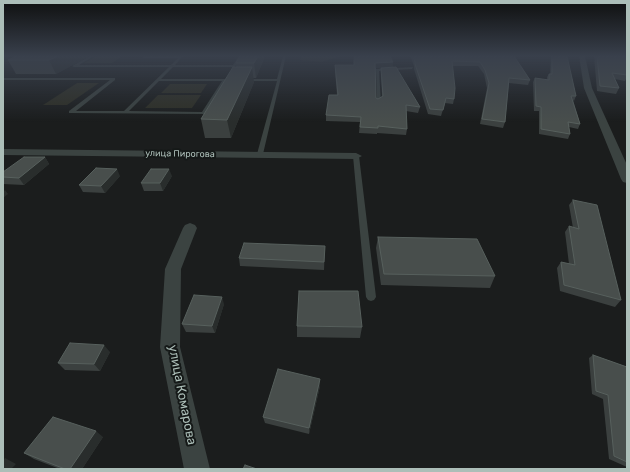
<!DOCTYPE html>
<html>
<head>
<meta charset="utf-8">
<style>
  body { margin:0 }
  #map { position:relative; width:630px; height:472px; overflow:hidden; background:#1b1d1d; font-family:Rubik,sans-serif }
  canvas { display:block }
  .frame { position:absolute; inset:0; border:4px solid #acbeb8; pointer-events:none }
</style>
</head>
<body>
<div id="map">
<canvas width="630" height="472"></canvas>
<div class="frame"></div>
</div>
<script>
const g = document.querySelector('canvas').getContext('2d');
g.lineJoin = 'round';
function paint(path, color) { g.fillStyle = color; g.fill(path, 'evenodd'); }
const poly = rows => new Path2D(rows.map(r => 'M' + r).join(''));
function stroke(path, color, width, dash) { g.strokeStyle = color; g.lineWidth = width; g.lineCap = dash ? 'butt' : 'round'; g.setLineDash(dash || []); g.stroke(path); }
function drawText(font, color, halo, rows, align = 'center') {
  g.font = font + ' Rubik,sans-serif'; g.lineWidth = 4; g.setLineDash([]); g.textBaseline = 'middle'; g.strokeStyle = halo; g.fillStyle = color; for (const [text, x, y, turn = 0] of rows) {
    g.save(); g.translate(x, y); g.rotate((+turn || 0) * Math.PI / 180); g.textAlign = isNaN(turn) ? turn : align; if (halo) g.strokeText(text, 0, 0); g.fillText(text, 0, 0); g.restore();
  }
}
paint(poly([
  [96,56,123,56,112,63,84,63],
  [301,56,342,56,321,62,300,60],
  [77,83,99,83,67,105,43,105],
  [170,84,207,84,201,93,161,93],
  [158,95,201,95,192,108,145,108]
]), '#2d2e24');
paint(poly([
  [90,56,94,56,79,65,171,65,178,58,143,58,144,56,183,56,175,65,233,65,239,56,242,56,235,67,173,67,161,79,277,79,283,56,286,56,263,154,260,156,257,154,277,81,226,81,205,114,203,114,71,113,69,113,69,111,110,80,3,80,3,78,115,78,115,80,76,111,124,111,169,67,74,67,72,66,90,56],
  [159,81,222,81,202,112,129,111,159,81],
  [413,67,412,69,379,71,381,102,377,103,376,69,413,67],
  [356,154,359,156,376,297,374,300,371,301,368,300,366,297,353,156,356,154]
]), '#3b4341');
paint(poly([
  [579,56,585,56,592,88,627,165,627,183,623,182,621,179,584,88,579,56],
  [3,149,356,153,362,156,356,159,3,155,3,149],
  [190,223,195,225,197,228,181,269,180,347,210,469,184,469,160,347,165,269,183,228,185,225,190,223]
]), '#3b4341');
paint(poly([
  [17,56,89,56,56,74,16,74,8,60],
  [240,56,265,56,256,78,253,78,254,82,231,138,205,138,201,119,236,67,236,63],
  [354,56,393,62,393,67,376,68,376,98,378,99,382,97,381,72,381,68,420,107,418,113,406,111,407,129,406,135,377,133,377,134,359,133,360,122,326,121,326,115,337,95,335,70,335,65,354,65],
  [410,56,514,56,530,80,528,85,509,83,505,122,503,128,480,124,487,88,484,74,478,66,453,66,454,99,453,104,445,103,441,116,428,114,414,69,414,66],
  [551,56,567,56,576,96,574,101,573,100,580,124,578,129,569,127,570,134,568,139,539,134,539,111,534,111,533,82,535,78,547,80,547,77,549,74,550,74],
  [594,56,627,56,627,77,625,81,615,79,619,88,616,94,597,91],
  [45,157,49,164,24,185,3,184,3,172],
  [120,176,105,193,83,192,79,185],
  [172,176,163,191,144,191,141,183],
  [573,200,621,300,615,307,560,291,557,268,561,262,569,264,565,232,569,226,573,228,569,205],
  [378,237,495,276,490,288,381,285,376,248],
  [325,246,324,270,240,266,239,258],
  [224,304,215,333,186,332,182,324],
  [297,326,362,327,360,338,297,337],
  [110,352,100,371,65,370,58,363],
  [593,355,627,367,627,467,609,459,603,399,592,394,589,358],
  [320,386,309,434,265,423,263,417],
  [103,437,82,469,60,469,34,459,24,453]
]), '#3b403f');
paint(poly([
  [58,56,89,56,56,74,49,60],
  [258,56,265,56,256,78,254,63],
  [393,62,393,67,375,68,375,63],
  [252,67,254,82,231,138,227,120],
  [45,157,49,164,24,185,19,178],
  [117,169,120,176,105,193,101,186],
  [169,169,172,176,163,191,160,183],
  [5,190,8,194,3,198,3,192],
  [222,297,224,304,215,333,212,326],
  [104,345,110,352,100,371,94,364],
  [320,379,320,386,309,434,309,428],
  [96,431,103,437,82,469,70,469],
  [5,458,16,464,11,469,3,469,3,461]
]), '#292d2c');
const building = poly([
  [17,56,58,56,49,60,8,60,17,56],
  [240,56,258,56,254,63,236,63,240,56],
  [354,56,390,56,393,62,375,63,376,98,378,99,383,96,381,68,396,67,420,107,406,105,407,129,378,126,378,128,360,127,361,117,326,115,329,95,338,95,335,65,354,65,354,56],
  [413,56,514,56,530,80,509,78,505,122,482,119,489,83,485,70,480,62,452,61,455,88,454,99,446,98,443,110,430,109,415,64,415,62,413,56],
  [552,56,567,56,576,96,571,96,580,124,568,122,570,134,541,129,541,107,536,106,535,78,549,80,549,74,552,74,552,56],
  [597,56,627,56,627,75,612,73,619,88,600,86,597,56],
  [233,67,252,67,227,120,201,119,233,67],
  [24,157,45,157,19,178,3,177,3,172,24,157],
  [96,168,117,169,101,186,79,185,96,168],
  [151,169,169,169,160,183,141,183,151,169],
  [573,200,597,205,621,300,564,285,561,262,575,265,569,226,579,229,573,200],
  [378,237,477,239,495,276,384,274,378,237],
  [244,243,325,246,324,262,239,258,244,243],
  [299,291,358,291,362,327,297,326,299,291],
  [194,295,222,297,212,326,182,324,194,295],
  [70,343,104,345,94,364,58,363,70,343],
  [593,355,627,367,627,462,614,456,608,395,596,391,593,355],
  [278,369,320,379,309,428,263,417,278,369],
  [53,417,96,431,70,469,65,469,24,453,53,417],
  [245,465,257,469,243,469,245,465]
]);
paint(building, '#484e4c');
stroke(building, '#57605d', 1);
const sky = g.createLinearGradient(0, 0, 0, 122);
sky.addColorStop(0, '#0f1010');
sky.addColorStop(0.46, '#39404c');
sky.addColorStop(1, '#39404c00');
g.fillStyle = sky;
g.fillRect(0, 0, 630, 122);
drawText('9px', '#acbeb8', '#151918', [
  ["улица Пирогова",180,154,1]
]);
drawText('13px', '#acbeb8', '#151918', [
  ["улица Комарова",182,395,79]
]);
</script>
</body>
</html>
